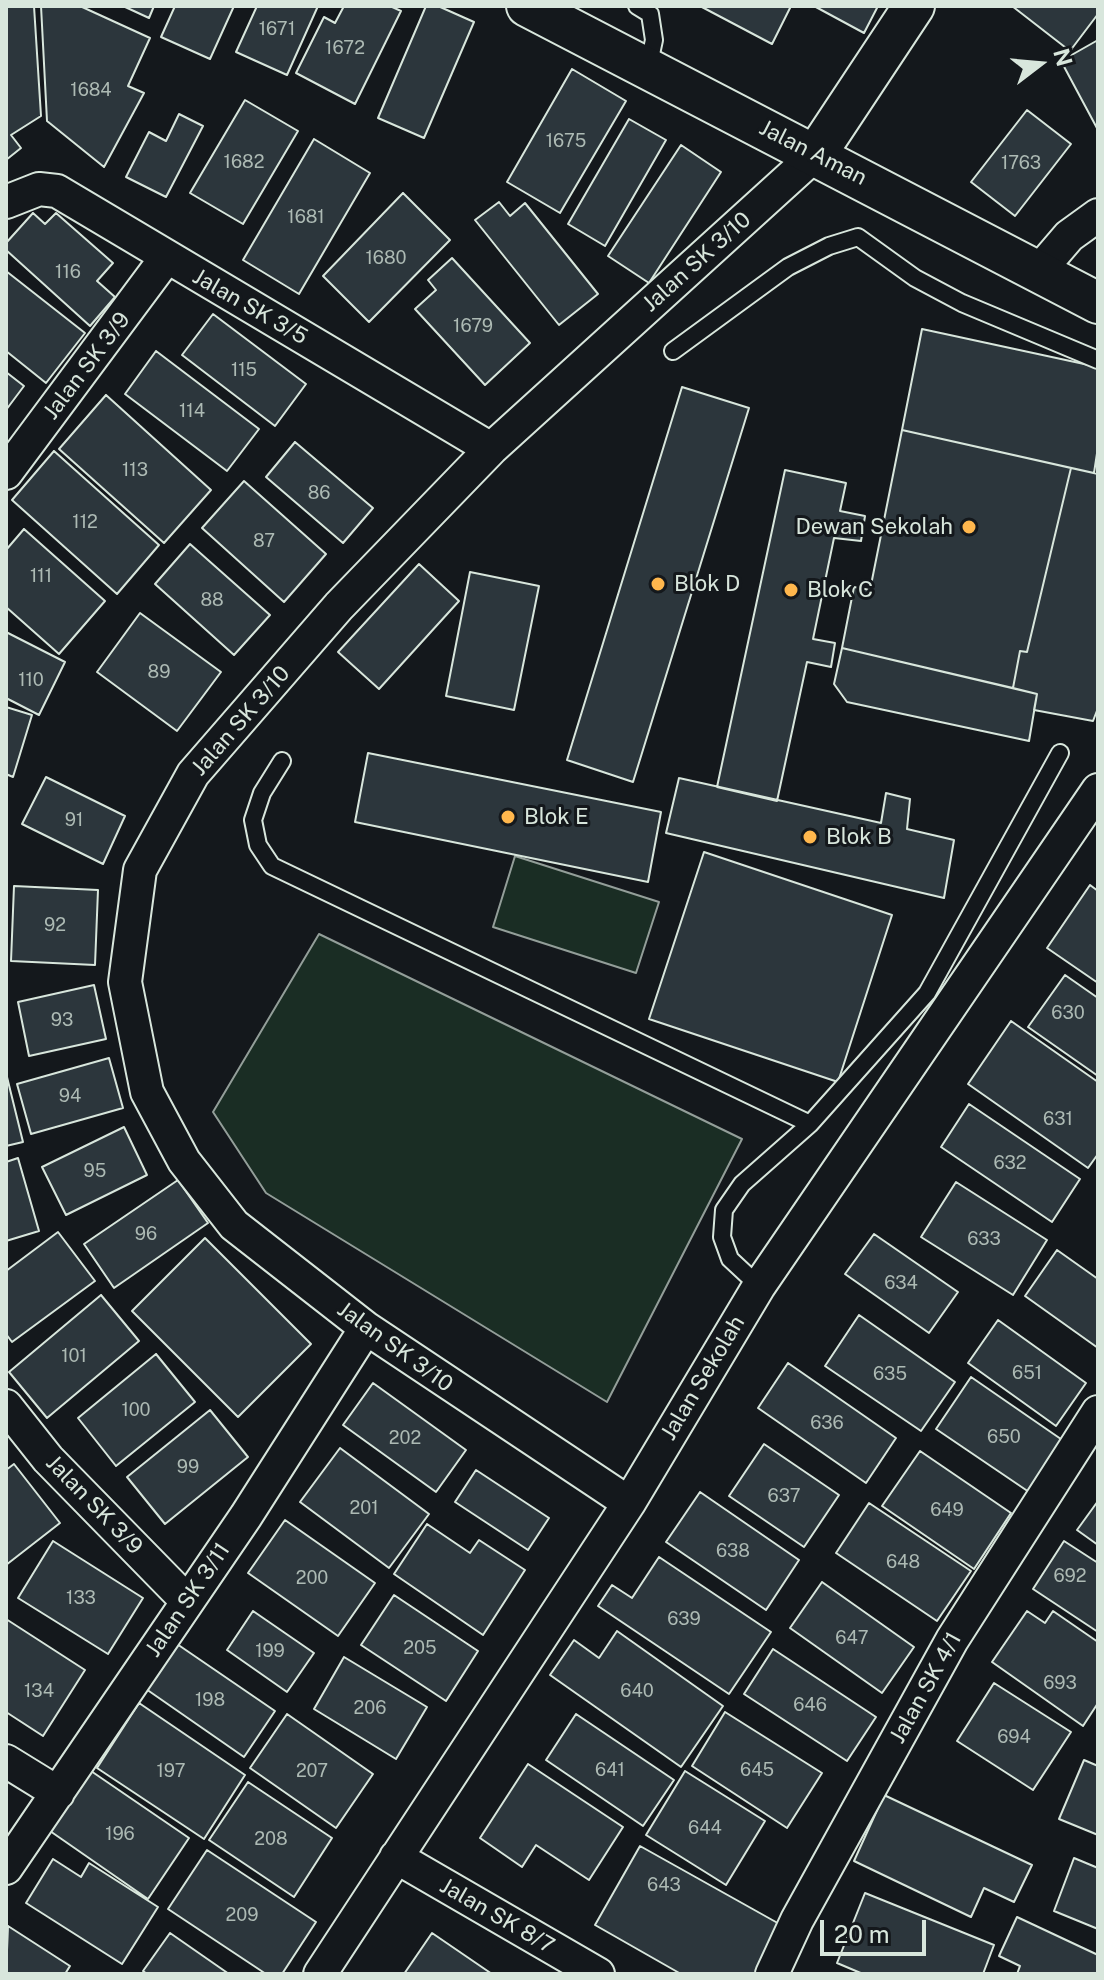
<!DOCTYPE html>
<html>
<head>
<meta charset="utf-8">
<style>
  body { margin:0 }
  #map { position:relative; width:1104px; height:1980px; overflow:hidden; background:#14181c; font-family:"Public Sans",sans-serif }
  canvas { display:block }
  .frame { position:absolute; inset:0; border:8px solid #d8e6dc; pointer-events:none }
  .north { position:absolute; left:1000px; top:24px; width:80px; height:80px; -webkit-text-stroke:6px #14181c; paint-order:stroke; rotate:74deg; font-size:22px; font-weight:700; line-height:32px; text-align:center; color:#d8e6dc }
  .north::after { content:''; display:block; margin:auto; width:28px; height:36px; background:#d8e6dc; clip-path:polygon(50% 0,100% 100%,50% 72%,0 100%) }
  .scale { position:absolute; left:820px; top:1920px; width:106px; height:36px; box-sizing:border-box; border:4px solid #d8e6dc; border-top:0; padding-left:10px; font-size:24px; line-height:28px; white-space:nowrap; color:#d8e6dc; -webkit-text-stroke:6px #14181c; paint-order:stroke }
</style>
</head>
<body>
<div id="map">
<canvas width="1104" height="1980"></canvas>
<div class="frame"></div>
<div class="north">N</div>
<div class="scale">20 m</div>
</div>
<script>
const g = document.querySelector('canvas').getContext('2d');
g.lineJoin = 'round';
function paint(path, color) { g.fillStyle = color; g.fill(path, 'evenodd'); }
const poly = rows => new Path2D(rows.map(r => 'M' + r).join(''));
function stroke(path, color, width, dash) { g.strokeStyle = color; g.lineWidth = width; g.lineCap = dash ? 'butt' : 'round'; g.setLineDash(dash || []); g.stroke(path); }
function drawText(font, color, halo, rows, align = 'center') {
  g.font = font + ' "Public Sans",sans-serif'; g.lineWidth = 6; g.setLineDash([]); g.textBaseline = 'middle'; g.strokeStyle = halo; g.fillStyle = color; for (const [text, x, y, turn = 0] of rows) {
    g.save(); g.translate(x, y); g.rotate((+turn || 0) * Math.PI / 180); g.textAlign = isNaN(turn) ? turn : align; if (halo) g.strokeText(text, 0, 0); g.fillText(text, 0, 0); g.restore();
  }
}
const green = poly([
  [515,856,659,902,636,973,493,927,515,856],
  [319,934,742,1139,607,1402,266,1193,213,1112,319,934]
]);
paint(green, '#1a2d24');
stroke(green, '#939e99', 2);
const building = poly([
  [6,6,34,6,41,116,11,135,21,148,6,160,6,6],
  [41,6,80,6,150,38,128,86,144,93,104,167,47,121,41,6],
  [123,6,154,6,149,18,123,6],
  [175,6,234,6,210,59,161,37,175,6],
  [257,6,318,6,287,75,236,52,257,6],
  [344,6,390,6,401,11,355,104,296,73,324,17,335,23,344,6],
  [426,6,438,6,474,22,424,138,378,118,426,6],
  [700,6,791,6,772,44,700,6],
  [814,6,878,6,864,33,814,6],
  [1012,6,1098,6,1098,14,1070,51,1012,6],
  [1098,40,1098,130,1061,61,1098,40],
  [572,69,626,101,560,213,507,182,572,69],
  [245,100,298,131,243,224,190,193,245,100],
  [1027,110,1071,144,1015,216,971,182,1027,110],
  [179,114,203,126,166,197,126,177,149,132,166,141,179,114],
  [629,119,666,140,605,246,568,224,629,119],
  [314,139,370,173,299,294,243,260,314,139],
  [681,145,721,172,649,283,608,256,681,145],
  [403,193,450,240,369,322,323,276,403,193],
  [499,202,510,216,525,203,598,294,559,325,475,220,499,202],
  [33,213,45,224,56,213,113,263,97,281,115,297,90,326,6,250,6,243,33,213],
  [452,258,530,343,485,385,415,309,436,290,428,280,452,258],
  [6,271,85,333,46,383,6,351,6,271],
  [213,314,306,384,275,426,182,355,213,314],
  [922,329,1098,367,1098,447,1094,473,902,430,922,329],
  [156,351,259,429,227,471,125,394,156,351],
  [6,372,24,386,6,410,6,372],
  [682,387,749,408,633,782,567,760,682,387],
  [106,395,211,490,164,543,59,449,106,395],
  [902,430,1071,468,1027,652,1020,651,1013,688,842,648,854,587,870,590,902,430],
  [295,442,373,508,343,543,266,477,295,442],
  [54,451,159,545,117,594,12,500,54,451],
  [1071,468,1098,474,1098,708,1093,721,1034,710,1037,694,1013,688,1020,651,1027,652,1071,468],
  [785,470,846,483,840,511,865,516,861,541,834,538,813,639,835,643,831,667,807,662,777,801,717,787,785,470],
  [244,481,326,554,284,602,202,528,244,481],
  [24,529,105,601,59,654,6,607,6,550,24,529],
  [190,544,270,615,234,655,155,584,190,544],
  [419,564,459,601,379,689,338,652,419,564],
  [470,572,539,586,514,710,446,696,470,572],
  [140,613,221,672,177,731,97,672,140,613],
  [6,632,65,662,39,715,6,698,6,632],
  [842,648,1037,694,1029,741,847,702,834,684,842,648],
  [6,707,32,715,13,777,6,774,6,707],
  [368,753,661,812,648,882,355,822,368,753],
  [46,777,125,816,103,864,22,824,46,777],
  [679,778,881,823,886,793,910,799,907,829,954,840,944,898,666,833,679,778],
  [704,852,892,915,838,1082,649,1019,704,852],
  [1090,885,1098,891,1098,983,1047,948,1090,885],
  [14,886,98,890,95,965,11,961,14,886],
  [1065,975,1098,998,1098,1076,1028,1027,1065,975],
  [94,985,106,1039,29,1056,18,1002,94,985],
  [1011,1021,1098,1082,1098,1154,1088,1168,968,1084,1011,1021],
  [109,1058,123,1108,31,1134,17,1084,109,1058],
  [6,1073,23,1142,6,1146,6,1073],
  [969,1104,1080,1179,1052,1222,941,1147,969,1104],
  [124,1127,147,1175,66,1215,42,1167,124,1127],
  [18,1158,39,1231,6,1241,6,1162,18,1158],
  [178,1180,208,1223,114,1288,84,1244,178,1180],
  [956,1182,1047,1240,1013,1295,921,1237,956,1182],
  [58,1232,95,1281,12,1342,6,1334,6,1271,58,1232],
  [874,1234,958,1292,929,1333,845,1274,874,1234],
  [205,1238,311,1344,238,1417,132,1311,205,1238],
  [1057,1250,1098,1279,1098,1348,1025,1296,1057,1250],
  [101,1295,139,1341,47,1418,9,1372,101,1295],
  [859,1315,955,1382,921,1431,825,1366,859,1315],
  [998,1320,1086,1383,1056,1426,968,1363,998,1320],
  [156,1354,195,1402,116,1466,78,1418,156,1354],
  [788,1363,896,1438,866,1483,758,1408,788,1363],
  [971,1377,1071,1446,1029,1492,936,1429,971,1377],
  [373,1383,466,1450,436,1492,343,1425,373,1383],
  [210,1410,248,1457,165,1524,127,1477,210,1410],
  [764,1444,839,1495,804,1547,729,1496,764,1444],
  [340,1448,429,1514,389,1568,300,1502,340,1448],
  [920,1451,1011,1513,974,1569,882,1506,920,1451],
  [14,1464,60,1523,6,1565,6,1470,14,1464],
  [476,1470,549,1518,528,1550,455,1502,476,1470],
  [700,1492,799,1560,766,1610,666,1542,700,1492],
  [1098,1501,1098,1545,1077,1530,1098,1501],
  [869,1503,971,1571,937,1621,836,1553,869,1503],
  [285,1520,375,1583,338,1636,248,1573,285,1520],
  [427,1524,470,1553,479,1540,525,1570,483,1635,394,1574,427,1524],
  [53,1541,143,1598,108,1654,18,1598,53,1541],
  [1064,1541,1098,1563,1098,1632,1033,1589,1064,1541],
  [659,1557,771,1632,729,1694,598,1606,612,1585,632,1598,659,1557],
  [822,1582,914,1647,882,1693,790,1628,822,1582],
  [394,1595,478,1651,446,1701,361,1645,394,1595],
  [253,1611,314,1653,287,1692,227,1650,253,1611],
  [1027,1611,1045,1623,1053,1611,1098,1642,1098,1703,1083,1726,992,1662,1027,1611],
  [6,1619,85,1670,43,1736,6,1712,6,1619],
  [617,1631,723,1706,681,1767,550,1675,574,1640,599,1658,617,1631],
  [177,1644,275,1711,244,1757,146,1689,177,1644],
  [773,1649,876,1717,847,1761,744,1694,773,1649],
  [344,1657,427,1707,396,1759,314,1709,344,1657],
  [994,1683,1071,1732,1033,1790,957,1741,994,1683],
  [139,1703,245,1775,204,1839,97,1768,139,1703],
  [725,1712,822,1773,787,1828,692,1766,725,1712],
  [287,1714,373,1774,336,1828,250,1768,287,1714],
  [576,1714,674,1780,643,1826,546,1760,576,1714],
  [1084,1760,1098,1766,1098,1835,1059,1819,1084,1760],
  [528,1764,623,1827,589,1880,536,1845,522,1867,480,1838,528,1764],
  [91,1771,189,1838,148,1899,50,1831,91,1771],
  [685,1771,765,1821,726,1885,646,1835,685,1771],
  [248,1782,332,1838,294,1897,209,1840,248,1782],
  [884,1795,1032,1865,1014,1902,984,1888,971,1917,854,1861,884,1795],
  [640,1846,783,1926,756,1974,681,1974,595,1925,640,1846],
  [207,1850,316,1922,282,1974,266,1974,168,1909,207,1850],
  [1074,1858,1098,1868,1098,1929,1054,1911,1074,1858],
  [53,1859,81,1877,89,1863,158,1907,122,1964,26,1903,53,1859],
  [865,1893,994,1945,983,1974,863,1974,837,1963,865,1893],
  [1017,1917,1098,1955,1098,1974,1017,1974,1020,1966,999,1956,1017,1917],
  [8,1926,70,1966,65,1974,6,1974,8,1926],
  [170,1933,229,1974,147,1974,143,1971,170,1933],
  [432,1933,492,1974,404,1974,432,1933]
]);
paint(building, '#2c363c');
stroke(building, '#d8e6dc', 2);
const service = poly([
  [637,6,650,14,654,40,648,68],
  [673,351,788,267,829,246,858,237,915,278,962,303,1098,360],
  [282,761,262,793,253,820,258,845,272,866,810,1124],
  [759,1286,730,1259,722,1237,724,1210,742,1184,810,1124,927,993,1060,753]
]);
const minor = poly([
  [6,202,39,189,57,191,491,449],
  [1039,271,1069,236,1098,215],
  [6,473,166,258],
  [6,1406,48,1459,187,1601],
  [629,1503,366,1328,234,1225,184,1161,147,1092,125,982,140,870,193,774,339,606,491,449,816,154],
  [6,1761,58,1793],
  [396,1857,598,1974],
  [6,1868,246,1516,366,1328],
  [320,1974,629,1503,759,1286,1098,790],
  [772,1974,797,1920,952,1640,1098,1412]
]);
const tertiary = poly([
  [527,6,1098,303],
  [816,154,914,6]
]);
stroke(service, '#d8e6dc', 20);
stroke(minor, '#d8e6dc', 36);
stroke(tertiary, '#d8e6dc', 44);
stroke(service, '#14181c', 16);
stroke(minor, '#14181c', 32);
stroke(tertiary, '#14181c', 40);
for (const [x, y, r, color] of [
  [969,527,8,"#ffb74d"],
  [658,584,8,"#ffb74d"],
  [791,590,8,"#ffb74d"],
  [508,817,8,"#ffb74d"],
  [810,837,8,"#ffb74d"]
]) { const dot = new Path2D(); dot.arc(x, y, r, 0, 2 * Math.PI); g.fillStyle = color; g.fill(dot); stroke(dot, '#14181c', 3); }
drawText('18px', '#adbab4', null, [
  ["1671",277,29],
  ["1672",345,48],
  ["1684",91,90],
  ["1675",566,141],
  ["1682",244,162],
  ["1763",1021,163],
  ["1681",306,217],
  ["1680",386,258],
  ["116",68,272],
  ["1679",473,326],
  ["115",244,370],
  ["114",192,411],
  ["113",135,470],
  ["86",319,493],
  ["112",85,522],
  ["87",264,541],
  ["111",41,576],
  ["88",212,600],
  ["89",159,672],
  ["110",31,680],
  ["91",74,820],
  ["92",55,925],
  ["630",1068,1013],
  ["93",62,1020],
  ["94",70,1096],
  ["631",1058,1119],
  ["632",1010,1163],
  ["95",95,1171],
  ["96",146,1234],
  ["633",984,1239],
  ["634",901,1283],
  ["101",74,1356],
  ["651",1027,1373],
  ["635",890,1374],
  ["100",136,1410],
  ["636",827,1423],
  ["650",1004,1437],
  ["202",405,1438],
  ["99",188,1467],
  ["637",784,1496],
  ["201",364,1508],
  ["649",947,1510],
  ["638",733,1551],
  ["648",903,1562],
  ["692",1070,1576],
  ["200",312,1578],
  ["133",81,1598],
  ["639",684,1619],
  ["647",852,1638],
  ["205",420,1648],
  ["199",270,1651],
  ["693",1060,1683],
  ["134",39,1691],
  ["640",637,1691],
  ["198",210,1700],
  ["646",810,1705],
  ["206",370,1708],
  ["694",1014,1737],
  ["641",610,1770],
  ["645",757,1770],
  ["197",171,1771],
  ["207",312,1771],
  ["644",705,1828],
  ["196",120,1834],
  ["208",271,1839],
  ["643",664,1885],
  ["209",242,1915]
]);
drawText('22px', '#d8e6dc', '#14181c', [
  ["Jalan Aman",813,153,27],
  ["Jalan SK 3/10",697,262,-42],
  ["Jalan SK 3/5",250,307,30],
  ["Jalan SK 3/9",87,366,-53],
  ["Jalan SK 3/10",241,721,-49],
  ["Jalan SK 3/10",395,1347,36],
  ["Jalan Sekolah",703,1378,-59],
  ["Jalan SK 3/9",94,1505,46],
  ["Jalan SK 3/11",188,1600,-56],
  ["Jalan SK 4/1",926,1688,-61],
  ["Jalan SK 8/7",497,1916,30]
]);
drawText('22px', '#d8e6dc', '#14181c', [
  ["Dewan Sekolah",953,527,"right"],
  ["Blok D",674,584],
  ["Blok C",807,590],
  ["Blok E",524,817],
  ["Blok B",826,837]
], 'left');
</script>
</body>
</html>
